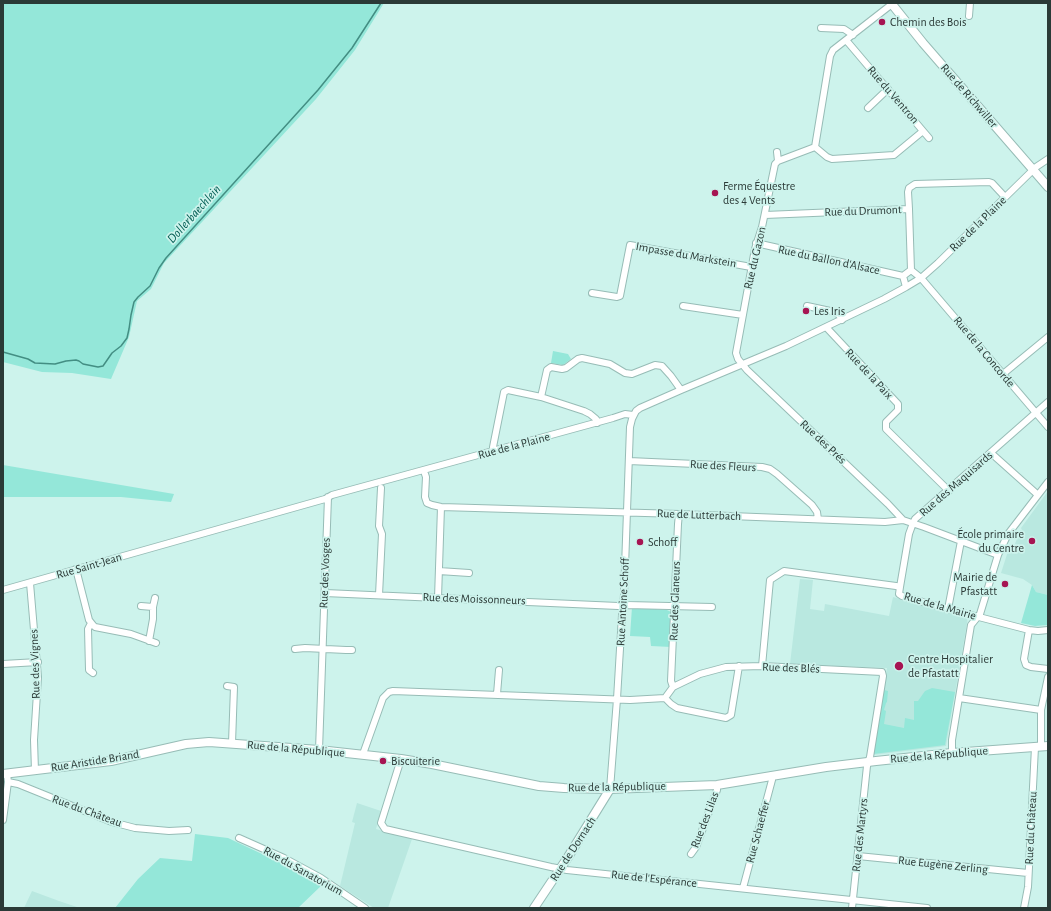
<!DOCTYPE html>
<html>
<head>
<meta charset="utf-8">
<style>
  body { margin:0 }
  #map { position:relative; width:1051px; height:911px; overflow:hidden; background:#cdf3ec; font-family:"Alegreya Sans",sans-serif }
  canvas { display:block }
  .frame { position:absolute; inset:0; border:4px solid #2b3a37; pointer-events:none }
</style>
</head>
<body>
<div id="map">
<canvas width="1051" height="911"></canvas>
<div class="frame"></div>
</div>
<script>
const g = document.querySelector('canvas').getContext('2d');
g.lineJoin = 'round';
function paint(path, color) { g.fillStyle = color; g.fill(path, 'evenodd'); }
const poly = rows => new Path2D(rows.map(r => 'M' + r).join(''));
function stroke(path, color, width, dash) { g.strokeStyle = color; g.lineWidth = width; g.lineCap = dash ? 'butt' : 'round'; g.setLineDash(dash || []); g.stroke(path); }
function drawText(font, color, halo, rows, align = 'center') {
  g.font = font + ' "Alegreya Sans",sans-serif'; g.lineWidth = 3.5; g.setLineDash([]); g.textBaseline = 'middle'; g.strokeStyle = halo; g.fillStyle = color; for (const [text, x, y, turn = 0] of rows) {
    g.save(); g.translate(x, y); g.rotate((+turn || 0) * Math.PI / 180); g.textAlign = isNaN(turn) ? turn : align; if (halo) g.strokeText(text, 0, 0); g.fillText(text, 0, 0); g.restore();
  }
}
paint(poly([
  [1048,491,1048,595,1036,592,1032,585,1023,579,1001,573,1010,545,1012,544,1015,544,1020,530,1022,530,1021,528],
  [800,579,813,580,810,609,824,611,825,604,889,616,893,597,968,617,946,746,873,755,887,668,790,664],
  [357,803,381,811,376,829,412,839,388,908,374,908,340,886,355,823,352,822],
  [32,891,59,901,80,908,24,908]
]), '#b9e8e0');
paint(poly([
  [3,3,384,3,355,50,316,99,164,263,151,289,137,301,129,337,111,379,72,373,42,372,3,362],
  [553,351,568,354,571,359,563,365,551,363],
  [3,465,174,494,171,502,121,497,3,497],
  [1032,585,1036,592,1048,595,1048,625,1035,626,1021,623],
  [632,607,667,610,671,612,671,647,651,646,650,637,630,636],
  [932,688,955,692,945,745,873,754,884,690,888,691,887,702,886,703,884,710,886,711,884,724,904,728,905,718,914,720,914,701,918,701,925,691],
  [195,834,228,838,311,877,322,885,298,908,115,908,138,879,160,858,192,861]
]), '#94e7d9');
stroke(poly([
  [3,352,28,359,35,363,55,364,66,361,76,360,79,361,83,364,98,367,103,366,112,353,121,346,127,338,129,329,131,315,134,302,138,297,150,286,159,268,166,258,318,90,352,48,381,3]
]), '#438e83', 1.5);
const minor = poly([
  [969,16,970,3],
  [821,28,844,29,853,35],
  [868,108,888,89],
  [923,131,929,138],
  [815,147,827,157,832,159,894,155,923,131,846,40],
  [815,147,830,56,833,50,892,4],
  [777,152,778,161,775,164,762,227,755,249,736,353,738,359,747,370,888,504,903,520],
  [778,161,815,147],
  [909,209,911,270],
  [765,215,909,209,908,192,909,188,915,184,989,182,992,183,1005,197],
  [756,243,903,276],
  [906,287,903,276,911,270,921,278,1048,427],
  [592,293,617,297,620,296,630,245,751,267],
  [683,306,743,315],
  [807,306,835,312,839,315,842,320],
  [826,327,898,404,898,410,886,422,886,429,949,491],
  [1003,374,1048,337],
  [541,397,547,370,551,367,562,369,566,368,578,359,582,358,610,364,625,373,632,374,655,365,662,366,671,376,681,390],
  [494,451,493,447,504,392,508,390,541,397,584,411,590,414,596,419,597,423],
  [991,453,1038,495],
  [629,461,762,467,770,469,777,474,812,505,817,512,818,519],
  [424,471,426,477,425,497,427,503,432,505,441,507,679,514,885,522,903,520,924,527,998,555],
  [76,569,89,620,93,625,95,627,131,634,156,643],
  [439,571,469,573],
  [30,583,38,677,34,740,35,771],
  [900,587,909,534,913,523,915,519,1048,402],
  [3,590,325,499,332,495,613,418,625,414,633,415],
  [325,593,618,606,627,605,712,607],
  [379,595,382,534,379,526,381,488],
  [438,598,441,507],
  [141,606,153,607,153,619,149,641],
  [153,607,155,598],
  [948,609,961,541],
  [91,623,88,629,89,670,93,673],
  [1029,630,1024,659,1026,665,1031,667,1048,669],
  [295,649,305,648,346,650,352,650],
  [3,664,38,662],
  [762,666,770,580,784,571,896,586,900,587,899,594,902,596,948,609,1029,630,1038,631,1048,630],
  [227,686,234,687,232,743],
  [673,687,671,681,678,524,679,514],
  [497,694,499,670],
  [665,698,671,704,677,708,726,718,731,715,739,666],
  [959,698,1041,710],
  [1041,747,1041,710,1048,677],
  [319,750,328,497],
  [952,753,952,740,971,625,980,614,998,555,1008,534,1048,482],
  [363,754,383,698,389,692,393,691,630,700,665,698,673,687,700,674,726,667,762,666,882,672,883,676,870,757,867,766,852,908],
  [401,759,381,823,385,829,551,867,567,870,927,908],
  [8,782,18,784,112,822,135,828,169,831,188,830],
  [610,789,617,699,622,615,624,595,630,427,632,419,636,411,640,408,681,390,786,346,884,299,906,287,921,278,938,263,1036,167,1048,159],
  [3,820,8,782,7,774],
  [239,838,284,858,321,878,365,908],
  [691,854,696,847,717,790,717,785],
  [858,856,1028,873],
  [743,888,772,780,772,775],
  [1024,908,1028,887,1035,747]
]);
const major = poly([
  [891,3,923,43,1048,187],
  [3,774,111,761,186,744,209,742,319,750,401,759,432,764,539,786,564,788,610,789,717,785,826,767,876,761,952,753,1048,746],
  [534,908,568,857,610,789]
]);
stroke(minor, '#97bcb6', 8);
stroke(major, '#97bcb6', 10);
stroke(minor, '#fff', 6);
stroke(major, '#fff', 8);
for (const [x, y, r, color] of [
  [882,22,4,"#a61452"],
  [715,193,4,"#a61452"],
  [806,311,4,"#a61452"],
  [1032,541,4,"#a61452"],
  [640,542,4,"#a61452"],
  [1005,584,4,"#a61452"],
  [899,666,5,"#a61452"],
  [383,761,4,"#a61452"]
]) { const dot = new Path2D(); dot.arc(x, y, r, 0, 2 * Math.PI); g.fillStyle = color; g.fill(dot); stroke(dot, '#cdf3ec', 1.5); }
drawText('12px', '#2b3a37', '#cdf3ec', [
  ["Chemin des Bois",890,22],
  ["Ferme Équestre",723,186],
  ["des 4 Vents",723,200],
  ["Les Iris",814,311],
  ["École primaire",1024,534,"right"],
  ["du Centre",1024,548,"right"],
  ["Schoff",648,542],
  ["Mairie de",997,577,"right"],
  ["Pfastatt",997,591,"right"],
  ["Centre Hospitalier",908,659],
  ["de Pfastatt",908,673],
  ["Biscuiterie",391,761]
], 'left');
drawText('12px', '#2b3a37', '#cdf3ec', [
  ["Rue du Ventron",893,95,49],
  ["Rue de Richwiller",969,96,49],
  ["Rue du Drumont",863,211,-2],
  ["Rue de la Plaine",978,224,-44],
  ["Impasse du Markstein",686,255,10],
  ["Rue du Gazon",755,258,-77],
  ["Rue du Ballon d'Alsace",829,260,12],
  ["Rue de la Concorde",984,352,50],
  ["Rue de la Paix",869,374,47],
  ["Rue des Prés",823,442,43],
  ["Rue de la Plaine",514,446,-15],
  ["Rue des Fleurs",723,466,3],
  ["Rue des Maquisards",956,484,-41],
  ["Rue de Lutterbach",699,515,2],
  ["Rue Saint-Jean",89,566,-16],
  ["Rue des Vosges",325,573,-88],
  ["Rue des Moissonneurs",474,599,2],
  ["Rue des Glaneurs",675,601,-88],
  ["Rue Antoine Schoff",623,602,-87],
  ["Rue de la Mairie",940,606,16],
  ["Rue des Vignes",35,664,-92],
  ["Rue des Blés",791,668,2],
  ["Rue de la République",296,749,5],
  ["Rue de la République",939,755,-5],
  ["Rue Aristide Briand",95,761,-9],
  ["Rue de la République",617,787,-1],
  ["Rue du Château",87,811,20],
  ["Rue des Lilas",705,820,-69],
  ["Rue du Château",1031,828,-87],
  ["Rue Schaeffer",758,832,-75],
  ["Rue des Martyrs",860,835,-84],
  ["Rue de Dornach",573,849,-57],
  ["Rue Eugène Zerling",943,865,6],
  ["Rue du Sanatorium",303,871,29],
  ["Rue de l'Espérance",654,879,6]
]);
drawText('italic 13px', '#005c52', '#cdf3ec', [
  ["Dollerbaechlein",194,214,-48]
]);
</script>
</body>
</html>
